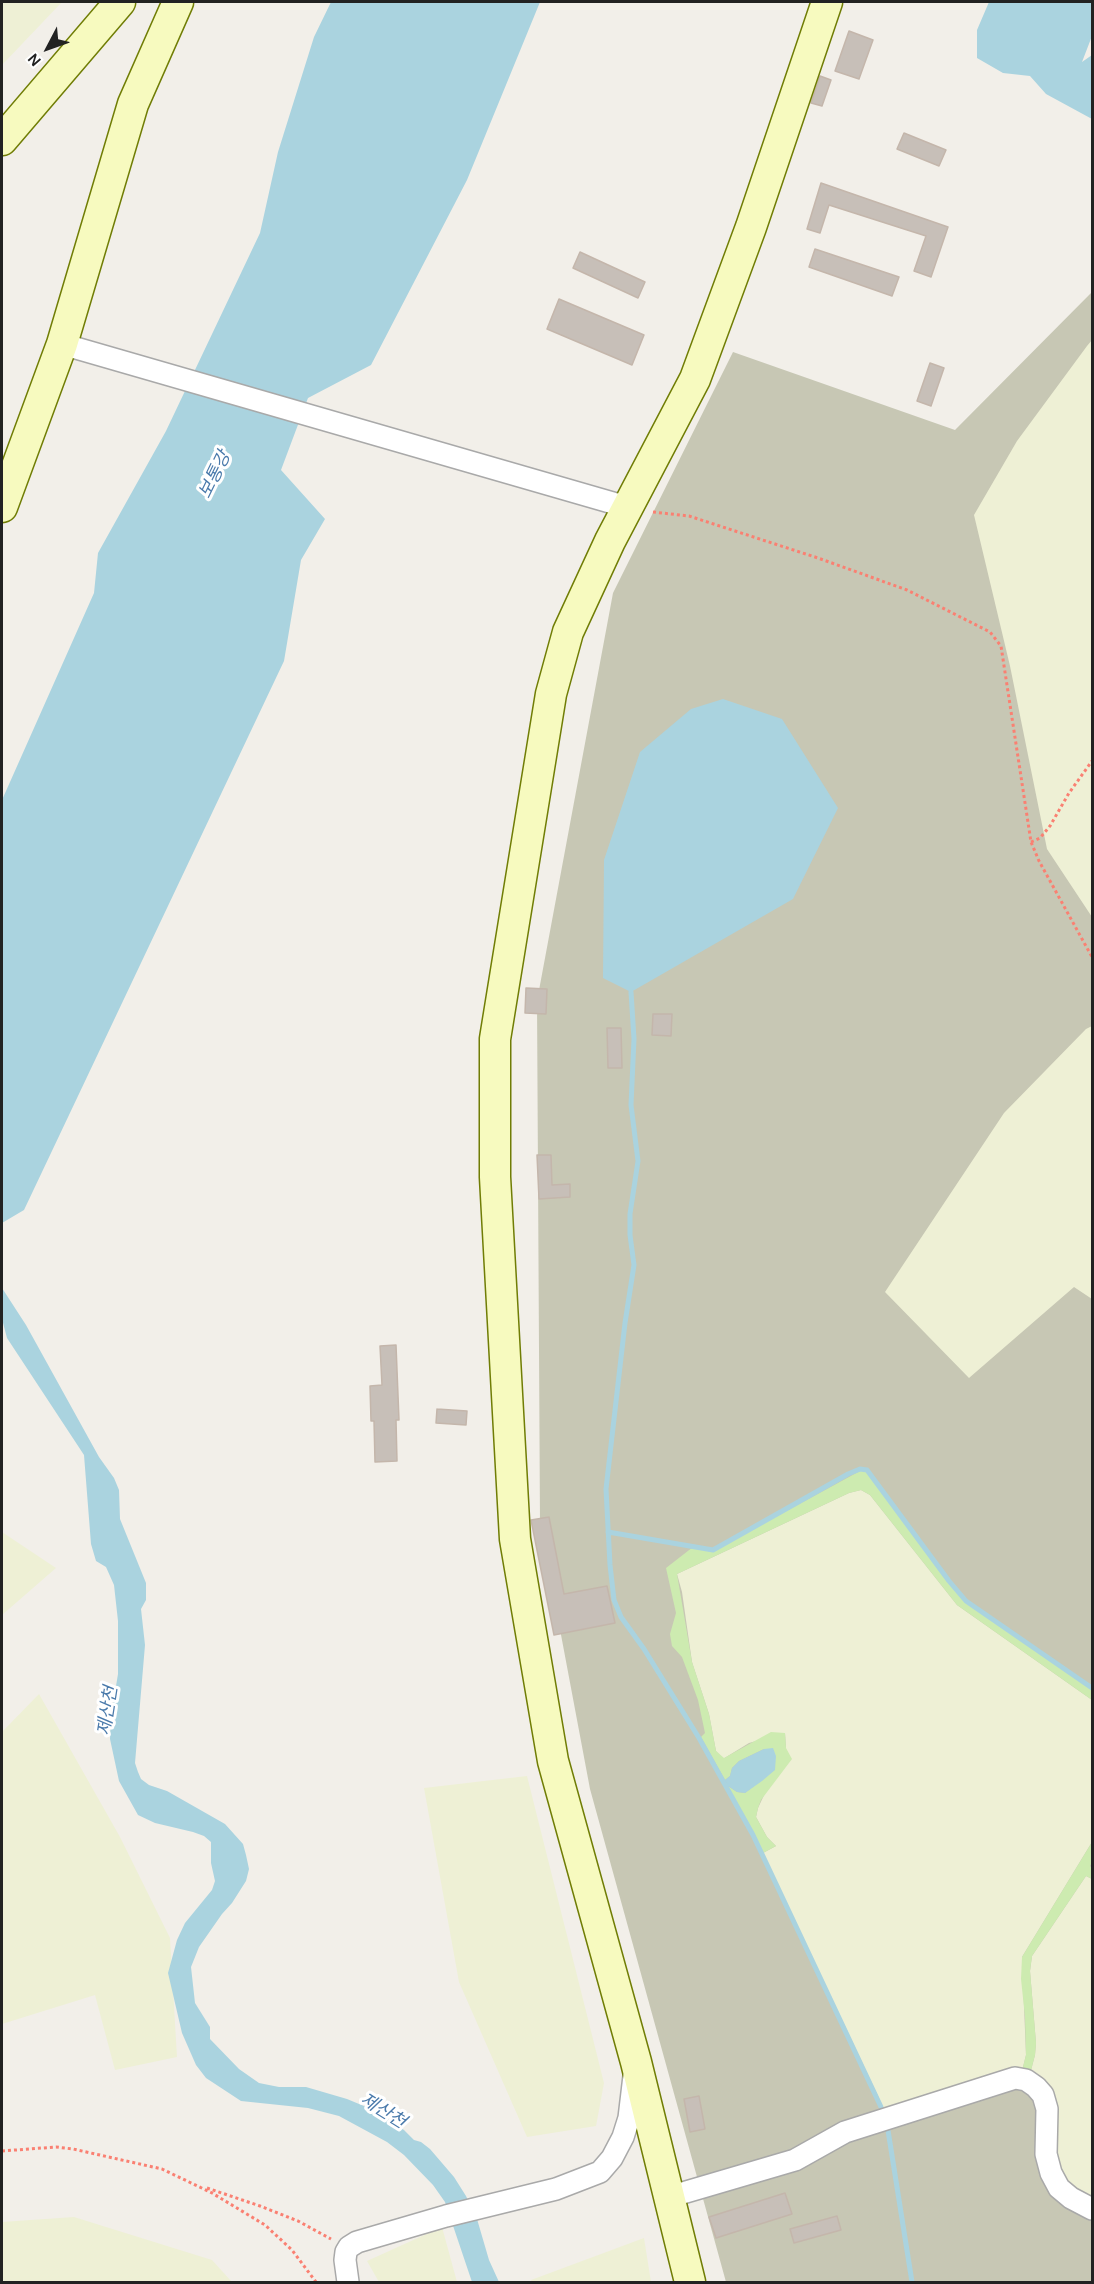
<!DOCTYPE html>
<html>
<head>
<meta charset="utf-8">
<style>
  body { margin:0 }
  #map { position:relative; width:1094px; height:2284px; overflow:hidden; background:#f2efe9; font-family:Karla,sans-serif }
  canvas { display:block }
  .frame { position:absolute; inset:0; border:3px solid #222; pointer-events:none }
  .north { position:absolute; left:18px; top:18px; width:60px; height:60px; -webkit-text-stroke:4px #fff; paint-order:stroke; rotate:229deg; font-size:16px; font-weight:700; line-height:24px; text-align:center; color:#222 }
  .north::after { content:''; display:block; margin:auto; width:21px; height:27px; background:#222; clip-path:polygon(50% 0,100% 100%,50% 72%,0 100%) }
</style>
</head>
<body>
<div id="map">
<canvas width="1094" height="2284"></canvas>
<div class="frame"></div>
<div class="north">N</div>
</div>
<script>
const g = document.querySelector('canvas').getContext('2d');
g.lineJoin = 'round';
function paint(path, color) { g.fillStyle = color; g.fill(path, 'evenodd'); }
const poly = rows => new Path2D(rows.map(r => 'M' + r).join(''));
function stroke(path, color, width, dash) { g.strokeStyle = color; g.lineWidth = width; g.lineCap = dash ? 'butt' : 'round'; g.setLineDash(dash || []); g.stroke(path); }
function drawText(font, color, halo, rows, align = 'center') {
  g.font = font + ' Karla,"Noto Sans KR",sans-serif'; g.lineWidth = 6; g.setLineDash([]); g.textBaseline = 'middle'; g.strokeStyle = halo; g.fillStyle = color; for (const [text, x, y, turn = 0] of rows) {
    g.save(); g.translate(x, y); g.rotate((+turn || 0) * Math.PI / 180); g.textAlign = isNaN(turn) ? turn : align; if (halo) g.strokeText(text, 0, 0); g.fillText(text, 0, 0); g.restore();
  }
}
paint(poly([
  [1092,292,1092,2282,726,2282,590,1789,540,1523,537,1001,613,593,733,352,955,430]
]), '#c7c7b4');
paint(poly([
  [2,2,62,2,2,65],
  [1092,340,1092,917,1047,849,1010,666,974,515,1017,441,1087,346],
  [1092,1026,1092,1299,1074,1287,969,1378,885,1292,1004,1113,1086,1029],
  [861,1490,870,1495,957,1605,1092,1700,1092,1842,1022,1957,1026,2055,1022,2071,886,2113,763,1853,776,1846,767,1837,756,1817,758,1808,786,1748,785,1733,749,1743,723,1759,716,1751,709,1714,692,1662,682,1592,677,1574,849,1493],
  [2,1532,56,1568,2,1615],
  [39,1694,120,1837,170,1938,177,2057,115,2070,95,1995,2,2024,2,1732],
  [527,1776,604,2083,596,2126,527,2137,459,1982,424,1788],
  [1086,1876,1092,1879,1092,2203,1065,2189,1030,2074,1035,2055,1036,2043,1030,1971,1032,1956],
  [74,2217,212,2260,232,2282,2,2282,2,2222],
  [442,2227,457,2282,379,2282,367,2261],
  [644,2238,651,2282,532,2282,531,2280]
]), '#eef0d5');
paint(poly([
  [860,1471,866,1471,948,1582,965,1602,1092,1690,1092,1700,957,1605,870,1495,861,1490,849,1493,677,1574,692,1662,709,1714,716,1751,724,1758,771,1732,785,1733,786,1748,792,1759,761,1800,758,1808,756,1817,767,1837,776,1846,763,1853,728,1786,737,1792,745,1793,774,1770,764,1749,739,1761,732,1768,730,1776,725,1780,701,1737,705,1733,698,1700,682,1657,672,1646,670,1634,676,1613,666,1568,693,1547,713,1551],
  [1092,1842,1092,1862,1090,1866,1092,1868,1092,1879,1086,1876,1032,1956,1030,1971,1036,2043,1035,2055,1030,2074,1022,2071,1026,2055,1025,2017,1021,1979,1022,1957]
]), '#cdebb0');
paint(poly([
  [331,2,540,2,467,180,371,365,308,398,281,470,325,519,301,560,284,661,24,1210,2,1223,2,800,94,593,98,553,166,431,260,233,278,152,314,37],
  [989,2,1092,2,1092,36,1082,62,1092,55,1092,119,1046,94,1030,76,1003,73,977,58,977,30],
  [723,699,782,719,838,808,793,899,631,992,603,978,604,860,640,752,691,709],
  [2,1288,26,1325,99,1457,114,1478,119,1490,120,1519,146,1583,146,1600,141,1609,145,1645,135,1763,138,1772,141,1779,149,1785,167,1791,225,1824,243,1844,246,1855,249,1869,246,1881,232,1903,222,1914,199,1947,191,1967,195,2003,210,2027,210,2039,239,2069,259,2083,279,2087,306,2087,347,2099,376,2111,404,2130,414,2140,421,2142,430,2149,454,2177,466,2196,477,2219,489,2260,499,2282,472,2282,445,2202,433,2185,404,2155,387,2142,339,2116,308,2108,241,2101,206,2078,196,2065,182,2033,168,1973,177,1940,185,1923,212,1890,215,1881,211,1863,211,1842,204,1836,193,1832,155,1823,138,1815,119,1781,110,1739,111,1716,118,1674,118,1621,114,1585,106,1567,96,1561,91,1544,84,1455,7,1338,2,1319],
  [773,1748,776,1756,775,1770,762,1781,745,1793,737,1792,728,1786,725,1780,730,1776,732,1768,739,1761,764,1749]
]), '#aad3df');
stroke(poly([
  [631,992,634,1039,631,1105,638,1161,630,1214,630,1235,634,1265,625,1323,606,1489,610,1565,614,1600,621,1617,644,1649,699,1738,753,1835,881,2107],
  [608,1532,713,1550,848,1474,860,1469,867,1470,949,1581,966,1601,1092,1688],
  [887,2124,912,2282]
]), '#aad3df', 5);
const building = poly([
  [849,31,873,40,859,79,835,71,849,31],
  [820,76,831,80,822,106,811,103,820,76],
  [904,133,946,150,939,166,897,149,904,133],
  [821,183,948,227,931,277,914,271,926,236,829,205,820,233,807,229,821,183],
  [815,249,899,277,892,296,809,267,815,249],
  [580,252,645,282,638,298,573,268,580,252],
  [559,299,644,335,632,365,547,329,559,299],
  [930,363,944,368,931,406,917,401,930,363],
  [526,988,547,989,546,1014,525,1013,526,988],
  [653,1014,672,1014,671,1036,652,1035,653,1014],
  [607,1028,621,1028,622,1068,608,1068,607,1028],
  [537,1155,551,1155,552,1185,570,1184,570,1197,539,1199,537,1155],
  [396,1345,399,1420,396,1420,397,1461,375,1462,374,1421,371,1421,370,1386,382,1385,380,1346,396,1345],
  [437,1409,467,1411,466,1425,436,1423,437,1409],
  [549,1517,564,1594,607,1586,615,1623,554,1635,531,1520,549,1517],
  [699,2096,705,2129,690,2132,684,2099,699,2096],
  [785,2193,792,2214,716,2238,709,2217,785,2193],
  [837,2216,841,2230,794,2243,790,2229,837,2216]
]);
paint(building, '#c7bfb8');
stroke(building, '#c4b6ab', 1.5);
const street = poly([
  [62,344,613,503,627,509],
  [669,2197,795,2160,845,2132,1015,2078,1026,2080,1036,2087,1043,2095,1047,2109,1046,2154,1051,2173,1059,2188,1071,2198,1092,2209],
  [348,2282,345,2260,346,2252,349,2247,357,2242,446,2216,556,2189,600,2172,612,2158,623,2137,629,2118,634,2076]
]);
const secondary = poly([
  [2,140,120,2],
  [2,507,62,344,133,104,178,2],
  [690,2282,636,2062,553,1761,515,1539,495,1177,495,1039,551,694,568,632,610,541,695,379,751,227,827,2]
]);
stroke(street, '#a9a9a9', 24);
stroke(secondary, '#707d05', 33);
stroke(poly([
  [653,512,689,516,818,558,907,590,990,632,1001,646,1031,842,1039,861,1092,957],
  [1031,842,1040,838,1050,826,1069,793,1092,761],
  [2,2151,56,2147,73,2149,162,2169,212,2193,265,2225,292,2250,316,2282],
  [207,2188,260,2206,298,2221,331,2239]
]), '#fa8072', 3, [3, 3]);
stroke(street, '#fff', 21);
stroke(secondary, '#f7fabf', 30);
drawText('italic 18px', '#4a7aab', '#fff', [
  ["보통강",215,475,-64],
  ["제산천",108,1711,-81],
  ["제산천",383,2111,32]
]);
</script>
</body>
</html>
